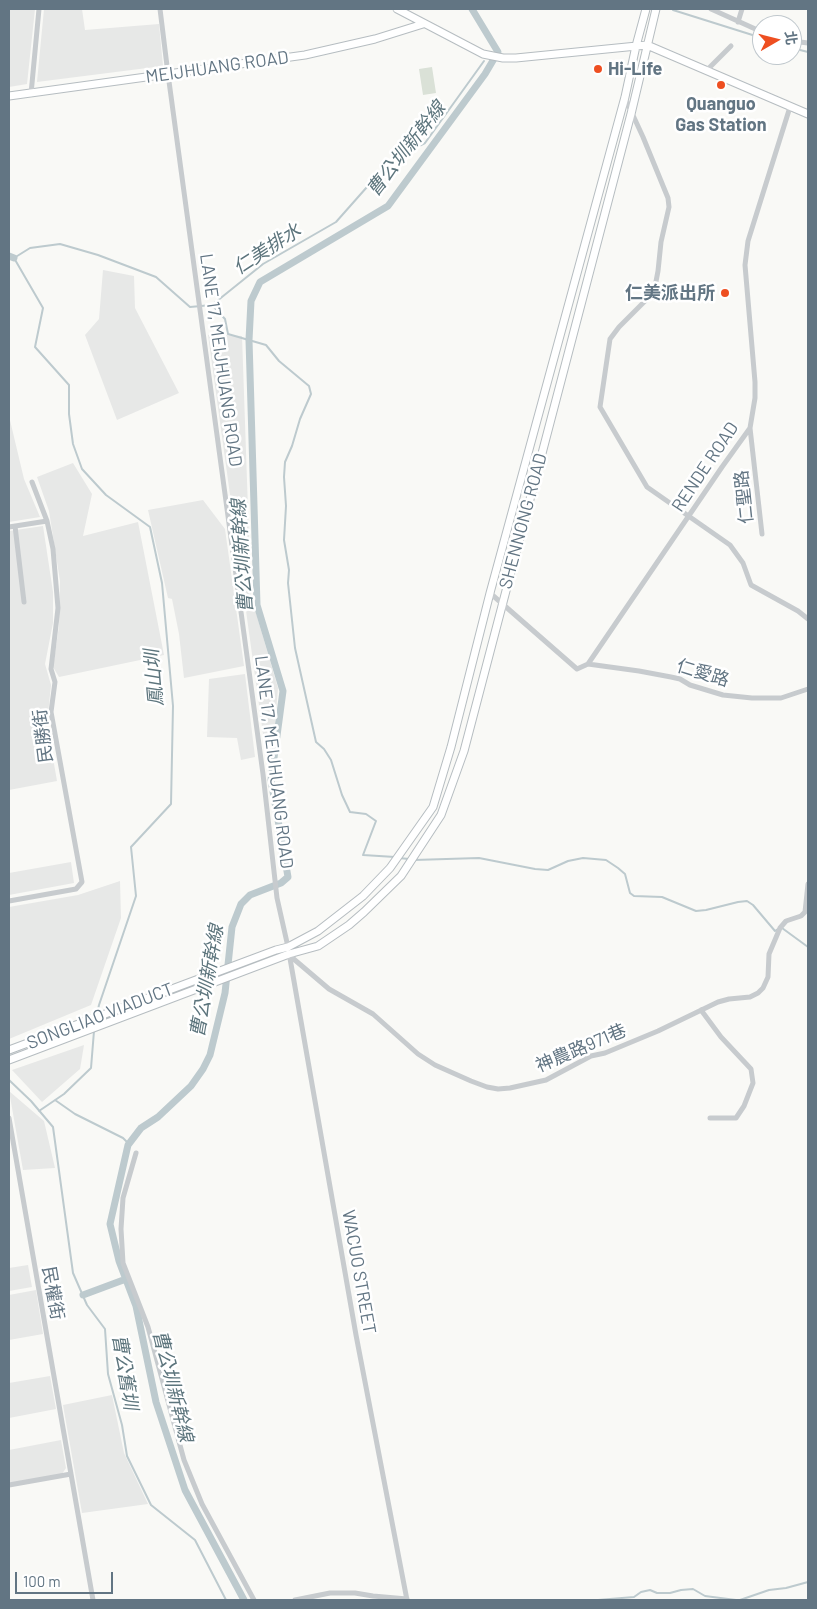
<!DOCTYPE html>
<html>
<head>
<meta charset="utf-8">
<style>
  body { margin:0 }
  #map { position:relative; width:817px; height:1609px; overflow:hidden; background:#f9f9f6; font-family:Barlow,"Noto Sans TC",sans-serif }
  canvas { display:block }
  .frame { position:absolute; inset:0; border:10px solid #627583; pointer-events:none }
  .north { position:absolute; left:752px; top:15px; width:50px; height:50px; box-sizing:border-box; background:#fff; border:1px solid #c0c8cd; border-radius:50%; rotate:82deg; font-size:14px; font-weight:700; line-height:20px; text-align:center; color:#627583 }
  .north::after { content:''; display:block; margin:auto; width:18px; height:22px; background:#ee4f21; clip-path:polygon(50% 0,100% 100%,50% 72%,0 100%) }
  .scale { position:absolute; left:15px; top:1572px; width:98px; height:22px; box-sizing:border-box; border:2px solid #627583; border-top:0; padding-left:6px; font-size:15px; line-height:18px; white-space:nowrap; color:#627583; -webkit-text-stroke:4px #fff; paint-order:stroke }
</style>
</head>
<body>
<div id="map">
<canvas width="817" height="1609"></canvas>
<div class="frame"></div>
<div class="north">北</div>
<div class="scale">100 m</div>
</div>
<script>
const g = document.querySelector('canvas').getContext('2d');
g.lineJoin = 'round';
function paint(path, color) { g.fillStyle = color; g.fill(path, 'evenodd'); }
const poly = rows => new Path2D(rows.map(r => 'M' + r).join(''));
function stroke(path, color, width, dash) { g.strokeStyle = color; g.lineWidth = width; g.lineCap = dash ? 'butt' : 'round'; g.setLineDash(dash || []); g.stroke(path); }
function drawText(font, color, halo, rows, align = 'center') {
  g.font = font + ' Barlow,"Noto Sans TC",sans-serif'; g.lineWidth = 5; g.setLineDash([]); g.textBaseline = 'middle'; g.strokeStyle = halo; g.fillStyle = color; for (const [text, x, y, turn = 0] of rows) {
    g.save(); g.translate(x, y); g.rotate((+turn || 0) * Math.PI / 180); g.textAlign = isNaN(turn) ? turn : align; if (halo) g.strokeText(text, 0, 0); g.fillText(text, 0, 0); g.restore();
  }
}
paint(poly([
  [9,9,35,9,27,84,9,87],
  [44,9,82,9,85,30,159,24,163,66,37,82],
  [103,270,134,276,135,308,179,393,117,420,85,335,99,319],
  [222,330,225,335,242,336,251,596,278,688,274,735,263,734,208,335],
  [9,416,24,479,40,517,9,522],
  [73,463,92,494,83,536,138,522,164,655,59,677,53,667,59,626,60,581,49,511,37,477],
  [203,500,225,529,244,666,184,678,179,634,172,599,168,598,148,510],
  [43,526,53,592,53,623,45,664,51,685,47,724,57,781,9,790,9,531],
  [245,674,255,757,241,760,237,738,207,737,209,679],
  [71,862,74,883,9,895,9,873],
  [120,881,121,918,91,1005,9,1039,9,907,78,895],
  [84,1045,80,1069,42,1102,12,1070],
  [9,1091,44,1121,55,1168,23,1170],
  [28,1265,32,1287,9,1291,9,1268],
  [36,1290,43,1334,9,1340,9,1295],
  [50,1376,56,1409,9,1418,9,1383],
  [112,1395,124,1453,148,1504,82,1513,63,1405],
  [61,1440,66,1468,62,1474,9,1483,9,1450]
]), '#e7e8e7');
paint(poly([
  [432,67,436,93,423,95,419,69]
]), '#dae1d7');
stroke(poly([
  [673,10,762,38],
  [792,48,808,52],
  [212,305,225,319,228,334,266,345,279,361,309,386,311,394,300,419,292,446,285,462,284,477,286,506,284,540,289,570,288,583,295,648,316,742,324,749,331,760,342,795,350,812,366,814,376,821,363,855,395,857],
  [399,858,409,859],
  [414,860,479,858,535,869,548,870,568,861,583,858,606,860,618,868,625,874,630,893,634,896,662,897,696,911,706,910,738,902,747,901,753,905,775,931,778,929],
  [782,928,808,947],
  [97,1014,99,1005,136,896,131,847,171,804,173,706,162,583,150,527,106,495,82,469,73,444,69,414,69,385,35,347,43,308,14,258,30,248,60,244,98,255,156,277,190,307,212,305,263,264,336,222,390,161,425,143,484,61],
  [9,1080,31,1101,53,1127,73,1273,87,1305,105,1329,108,1374,122,1425,127,1456,151,1505,195,1540,226,1600],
  [55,1100,75,1114,123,1138,129,1144],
  [39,1111,64,1094,91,1068,94,1031],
  [598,1600,634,1597,641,1592,650,1590,657,1593,670,1593,681,1590,693,1589,705,1596,736,1600],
  [740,1600,769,1590,786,1588,808,1582]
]), '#bdcace', 2);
stroke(poly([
  [9,256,14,258],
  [83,1295,126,1279],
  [244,1600,185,1490,156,1402,136,1306,119,1261,110,1224,128,1145,141,1128,158,1117,191,1086,203,1069,210,1055,225,993,232,927,241,904,250,895,281,883,288,877,271,780,283,691,257,605,249,340,251,301,260,282,388,206,485,74,498,52,472,9]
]), '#bdcace', 7);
const secondary = poly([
  [397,9,483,54,503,58,516,58,647,45,808,114],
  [9,96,305,55,375,39,423,24],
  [9,1050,276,950,288,947,318,931,363,896,390,868,433,807,451,747,490,593,625,97,636,46,646,9],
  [9,1060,289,954,318,946,349,925,364,912,401,876,441,815,464,751,632,110,656,9]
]);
stroke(secondary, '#b6bdc1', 9);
stroke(poly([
  [160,9,168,74,263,774,277,898,288,947,356,1335,407,1600],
  [711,9,762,32],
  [738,22,742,9],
  [792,41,808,43],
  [706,71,731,46],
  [31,94,39,9],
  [625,98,643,137,668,198,669,207,661,242,658,271,654,292,619,327,610,339,600,407,647,487,730,545,743,563,751,585,798,611,808,619],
  [750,428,762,534],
  [15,526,24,602],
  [9,527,47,521],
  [490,593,577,669,588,664,722,467,750,428,755,398,755,382,745,265,748,241,790,107],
  [588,664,639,671,671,677,680,679,690,685,723,695,752,698,781,698,808,689],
  [9,901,76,889,82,882,51,712,55,682,51,669,58,608,53,549,47,521,32,482],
  [289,955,329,989,373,1014,418,1054,435,1065,471,1081,487,1087,498,1089,510,1088,546,1080,591,1056,605,1053,658,1031,718,1002,729,999,750,997,758,993,763,988,768,977,769,954,780,928,786,921,801,916,805,912,808,884],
  [701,1010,721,1037,751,1069,753,1083,744,1106,736,1118,710,1118],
  [9,1118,71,1474],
  [136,1153,123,1198,121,1229,123,1263,148,1327,184,1460,202,1504,254,1600],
  [9,1485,71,1474,93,1600],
  [295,1600,330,1593,355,1593,373,1596,407,1599]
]), '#c7cbce', 5);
stroke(secondary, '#fff', 7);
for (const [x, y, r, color] of [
  [598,69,5,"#ee4f21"],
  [721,85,5,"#ee4f21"],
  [725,293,5,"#ee4f21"]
]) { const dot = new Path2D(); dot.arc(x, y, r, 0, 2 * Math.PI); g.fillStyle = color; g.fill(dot); stroke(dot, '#fff', 2); }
drawText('18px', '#627583', '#fff', [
  ["MEIJHUANG ROAD",217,67,-8],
  ["LANE 17, MEIJHUANG ROAD",221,360,82],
  ["RENDE ROAD",705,467,-56],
  ["仁聖路",744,497,-96],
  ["SHENNONG ROAD",523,521,-75],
  ["仁愛路",703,673,17],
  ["民勝街",43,736,-97],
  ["LANE 17, MEIJHUANG ROAD",274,762,83],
  ["SONGLIAO VIADUCT",100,1016,-21],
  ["神農路971巷",581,1048,-23],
  ["WACUO STREET",359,1272,80],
  ["民權街",53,1293,80]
]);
drawText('bold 18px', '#627583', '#fff', [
  ["Hi-Life",608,69],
  ["Quanguo",721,104,"center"],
  ["Gas Station",721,125,"center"],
  ["仁美派出所",715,293,"right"]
], 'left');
drawText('italic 19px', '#5d757d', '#fff', [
  ["曹公圳新幹線",406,149,-52],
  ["仁美排水",267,249,-33],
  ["曹公圳新幹線",242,556,-94],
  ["鳳山圳",154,678,-95],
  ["曹公圳新幹線",207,981,-80],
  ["曹公舊圳",125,1372,81],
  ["曹公圳新幹線",173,1386,76]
]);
</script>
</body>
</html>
